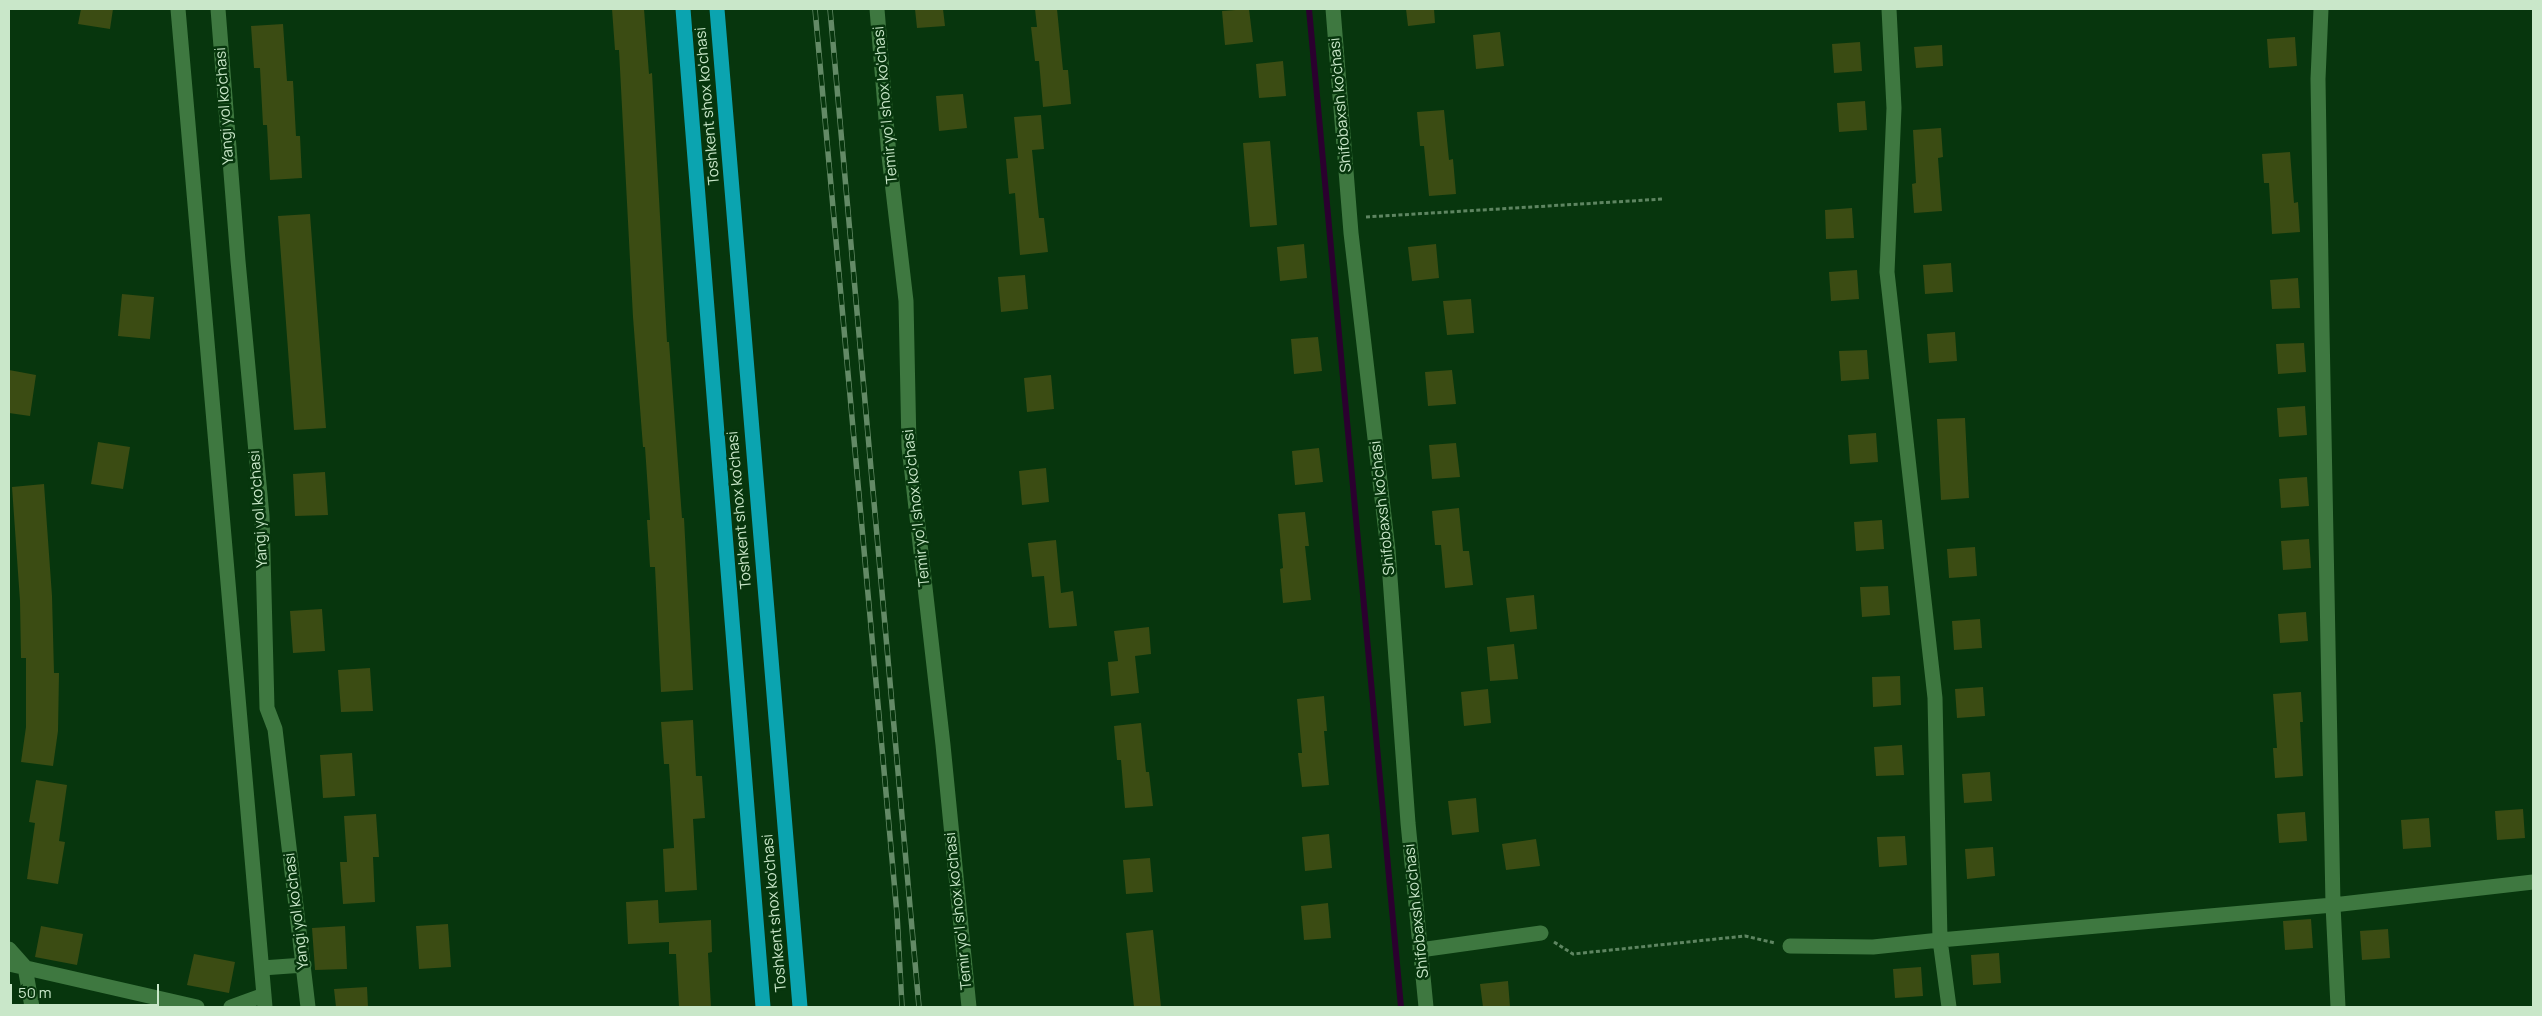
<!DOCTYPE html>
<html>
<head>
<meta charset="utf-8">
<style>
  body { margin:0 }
  #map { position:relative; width:2542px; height:1016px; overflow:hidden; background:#07360d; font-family:Manrope,sans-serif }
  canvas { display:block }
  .frame { position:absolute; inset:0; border:10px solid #c9e7c9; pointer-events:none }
  .scale { position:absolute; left:10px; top:984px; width:149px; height:22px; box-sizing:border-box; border:2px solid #c9e7c9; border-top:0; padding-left:6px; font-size:15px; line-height:18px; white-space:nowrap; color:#c9e7c9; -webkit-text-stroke:4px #07360d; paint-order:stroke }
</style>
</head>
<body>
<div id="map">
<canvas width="2542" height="1016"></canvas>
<div class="frame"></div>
<div class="scale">50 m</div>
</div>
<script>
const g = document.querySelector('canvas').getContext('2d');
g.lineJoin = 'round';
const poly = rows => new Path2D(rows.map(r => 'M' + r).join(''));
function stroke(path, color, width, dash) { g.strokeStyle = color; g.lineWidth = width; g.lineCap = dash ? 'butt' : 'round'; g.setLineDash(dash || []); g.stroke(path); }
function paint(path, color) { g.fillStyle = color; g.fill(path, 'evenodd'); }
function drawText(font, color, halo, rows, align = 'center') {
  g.font = font + ' Manrope,sans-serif'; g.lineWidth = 5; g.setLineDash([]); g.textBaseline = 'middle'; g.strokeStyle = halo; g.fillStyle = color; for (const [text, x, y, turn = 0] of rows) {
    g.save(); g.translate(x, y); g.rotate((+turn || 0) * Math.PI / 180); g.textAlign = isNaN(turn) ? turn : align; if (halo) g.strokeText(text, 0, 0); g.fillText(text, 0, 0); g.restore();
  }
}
stroke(poly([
  [1309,9,1401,1007]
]), '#2b002f', 6);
paint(poly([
  [81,9,113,9,110,29,78,24],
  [612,9,644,9,649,74,652,73,667,342,669,342,682,518,684,518,693,690,661,692,655,567,650,567,647,520,650,520,645,447,643,447,633,317,619,50,615,50],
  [915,9,943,9,945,26,917,28],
  [1035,9,1057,9,1063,70,1068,70,1071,104,1043,107,1039,61,1035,61,1031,27,1037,27],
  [1249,9,1253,42,1225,45,1222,11],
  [1406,9,1434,9,1435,23,1408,26],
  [283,24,287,81,293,81,296,136,300,136,302,178,270,180,267,125,263,125,260,68,254,68,251,26],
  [1500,32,1504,66,1476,69,1473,35],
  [2295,37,2297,66,2269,68,2267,39],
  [1860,42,1862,71,1834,73,1832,44],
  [1942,45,1943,66,1916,68,1914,47],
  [1283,61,1286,96,1259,98,1256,64],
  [963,94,967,128,939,131,936,96],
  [1865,101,1867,130,1839,132,1837,103],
  [1444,110,1449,160,1453,159,1456,194,1429,196,1424,146,1420,146,1417,112],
  [1041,115,1044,149,1032,150,1039,218,1044,218,1048,252,1020,255,1015,193,1009,194,1006,159,1018,158,1014,117],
  [1941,128,1943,157,1938,158,1942,211,1914,213,1912,184,1916,183,1913,130],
  [1270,141,1277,225,1250,227,1243,143],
  [2290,152,2294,203,2298,202,2300,232,2272,234,2269,183,2264,183,2262,154],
  [1852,208,1854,238,1826,239,1825,210],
  [310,214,326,428,294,430,278,216],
  [1304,244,1307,278,1280,281,1277,247],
  [1436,244,1439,278,1412,281,1408,247],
  [1951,263,1953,292,1925,294,1923,265],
  [1857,270,1859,299,1831,301,1829,272],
  [1025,275,1028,309,1001,312,998,277],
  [2298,278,2300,308,2272,309,2270,280],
  [122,294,154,297,150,339,118,336],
  [1471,299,1474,333,1447,335,1443,301],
  [1955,332,1957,361,1929,363,1927,334],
  [1318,337,1322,371,1294,374,1291,339],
  [2304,343,2306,372,2278,374,2276,344],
  [1867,350,1869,379,1841,381,1839,351],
  [9,370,36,375,30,416,9,413],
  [1452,370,1456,404,1428,406,1425,372],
  [1051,375,1054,409,1027,412,1024,378],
  [2305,406,2307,435,2279,437,2277,408],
  [1965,418,1969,498,1941,500,1937,419],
  [1876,433,1878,462,1850,464,1848,435],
  [98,442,130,447,123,489,91,484],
  [1456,443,1460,477,1432,479,1429,445],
  [1319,448,1323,482,1295,485,1292,451],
  [1046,468,1049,502,1022,505,1019,471],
  [325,472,328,515,295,516,293,474],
  [2307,477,2309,506,2281,508,2279,479],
  [44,484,52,596,54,673,59,673,58,731,53,766,21,762,26,727,26,658,21,658,20,601,12,487],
  [1459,508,1463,551,1469,551,1473,585,1445,588,1441,545,1435,545,1432,511],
  [1305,512,1309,546,1305,546,1311,600,1283,603,1280,569,1283,568,1278,514],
  [1882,520,1884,549,1856,551,1854,522],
  [2309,539,2311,568,2283,570,2281,541],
  [1056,540,1061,593,1073,591,1077,626,1049,628,1044,576,1032,577,1028,543],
  [1975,547,1977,576,1949,578,1947,549],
  [1888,586,1890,615,1862,617,1860,587],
  [1534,595,1537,629,1510,632,1506,598],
  [322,609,325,651,293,653,290,611],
  [2306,612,2308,641,2280,643,2278,614],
  [1980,619,1982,648,1954,650,1952,621],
  [1149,627,1151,654,1135,656,1139,693,1111,696,1108,662,1118,661,1114,631],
  [1514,644,1518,679,1490,681,1487,647],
  [370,668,373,711,341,712,338,670],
  [1900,676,1901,705,1873,707,1872,677],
  [1983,687,1985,716,1957,718,1955,689],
  [1488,689,1491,723,1464,726,1461,692],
  [2301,692,2303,722,2300,722,2303,776,2275,778,2273,748,2277,748,2273,694],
  [1324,696,1327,731,1324,731,1329,785,1302,787,1298,753,1302,753,1297,699],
  [693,720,696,776,702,776,705,818,693,819,697,890,665,892,663,849,674,848,669,764,664,764,661,722],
  [1141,723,1146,772,1149,772,1153,806,1125,808,1121,760,1117,760,1114,726],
  [1902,745,1904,775,1876,776,1874,747],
  [352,753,355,796,323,798,320,755],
  [1990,772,1992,801,1964,803,1962,774],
  [36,780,67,785,59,841,65,842,58,884,27,879,35,823,29,822],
  [1476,798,1479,832,1452,835,1448,801],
  [2523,809,2525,838,2497,840,2495,811],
  [2305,812,2307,841,2279,843,2277,814],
  [376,814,379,857,373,857,375,902,343,904,340,862,347,862,344,816],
  [2429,818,2431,847,2403,849,2401,820],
  [1329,834,1332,868,1305,871,1302,837],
  [1905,836,1907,865,1879,867,1877,837],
  [1536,839,1540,866,1506,870,1502,844],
  [1993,847,1995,876,1967,879,1965,849],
  [1150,858,1153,892,1126,894,1123,860],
  [658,900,659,923,711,920,712,952,708,953,711,1007,679,1007,676,954,669,954,669,942,628,944,626,902],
  [1328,903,1331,938,1304,940,1301,906],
  [2311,919,2313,948,2285,950,2283,921],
  [448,924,451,967,419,969,416,926],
  [41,926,83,934,77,965,35,957],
  [345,926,347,969,315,970,312,928],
  [2388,929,2390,958,2362,960,2360,931],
  [1153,930,1161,1007,1134,1007,1126,933],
  [1999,953,2001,983,1973,985,1971,955],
  [194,954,235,962,229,993,187,985],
  [1921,967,1923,996,1895,998,1893,969],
  [1508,981,1510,1007,1483,1007,1480,984],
  [367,987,368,1007,336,1007,334,989]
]), '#3b4c13');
stroke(poly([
  [1366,217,1663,199],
  [1554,942,1573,954,1745,936,1775,943]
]), '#5e8561', 3, [4, 2.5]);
stroke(poly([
  [178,9,265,1007],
  [218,9,238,261,262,516,267,708,275,729,308,1007],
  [877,9,889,156,906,301,909,447,943,745,969,1007],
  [1333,9,1351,233,1388,550,1408,823,1426,1007],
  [2321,9,2318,79,2322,329,2333,905,2338,1007],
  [1790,946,1873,947,1940,940,1935,698,1887,272,1894,108,1889,9],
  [9,949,25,967,32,1007],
  [1420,950,1541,933],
  [9,964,197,1007],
  [262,968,304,965],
  [231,1007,264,995],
  [1949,1007,1940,940,2333,905,2533,882]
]), '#3e7840', 15);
stroke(poly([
  [683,9,763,1007],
  [717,9,800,1007]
]), '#0ba4b0', 15);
const rail = poly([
  [815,9,897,914,902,1007],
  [830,9,919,1007]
]);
stroke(rail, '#638a66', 5.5);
stroke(rail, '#07360d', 4, [11]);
drawText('15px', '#c9e7c9', '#07360d', [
  ["Temir yo'l shox ko'chasi",886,105,-95],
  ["Shifobaxsh ko'chasi",1341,105,-95],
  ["Yangi yol ko'chasi",225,106,-94],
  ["Toshkent shox ko'chasi",708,106,-95],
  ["Temir yo'l shox ko'chasi",917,508,-96],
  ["Shifobaxsh ko'chasi",1383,508,-96],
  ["Yangi yol ko'chasi",259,509,-94],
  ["Toshkent shox ko'chasi",740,510,-95],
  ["Yangi yol ko'chasi",297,911,-97],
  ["Temir yo'l shox ko'chasi",959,911,-96],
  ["Shifobaxsh ko'chasi",1417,911,-96],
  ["Toshkent shox ko'chasi",775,913,-95]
]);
</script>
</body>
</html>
